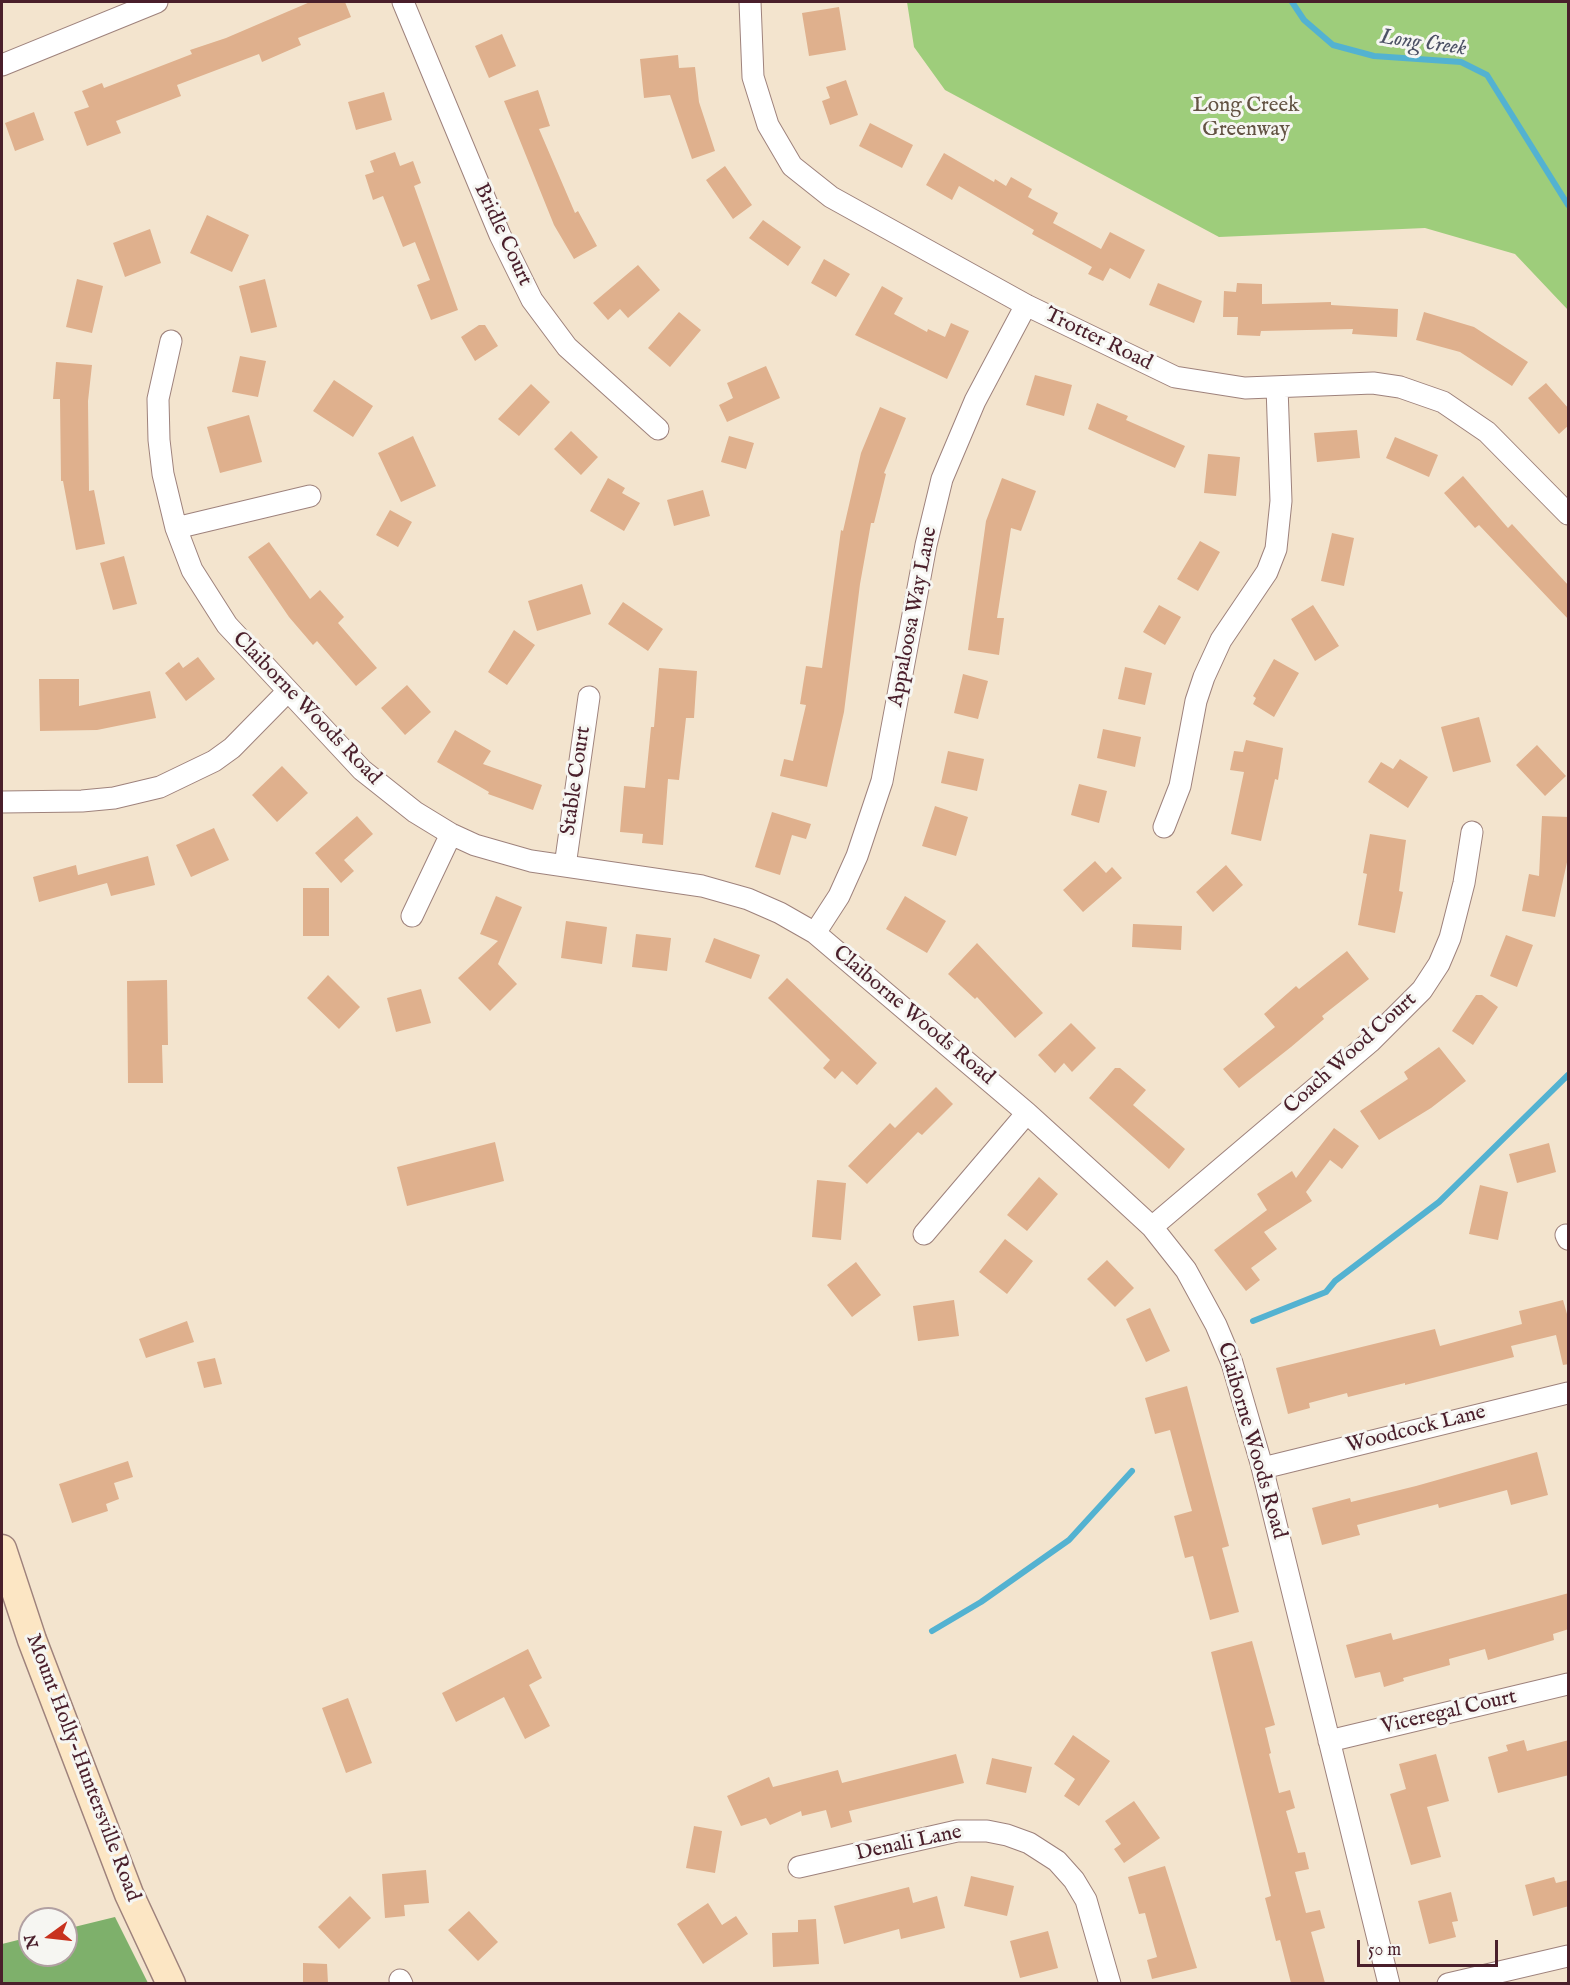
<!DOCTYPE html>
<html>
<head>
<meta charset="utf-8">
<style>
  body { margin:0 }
  #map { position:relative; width:1570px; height:1985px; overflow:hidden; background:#f3e4ce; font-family:"IM FELL English",serif }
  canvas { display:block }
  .frame { position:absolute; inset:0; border:3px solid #4a1f2b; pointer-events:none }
  .north { position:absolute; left:18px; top:1907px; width:60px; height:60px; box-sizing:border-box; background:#f6f6f2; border:2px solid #b1a0a2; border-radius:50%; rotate:255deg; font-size:16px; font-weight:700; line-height:24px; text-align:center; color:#4a1f2b }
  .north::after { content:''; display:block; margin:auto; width:21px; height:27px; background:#c8321e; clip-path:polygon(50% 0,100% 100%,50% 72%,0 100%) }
  .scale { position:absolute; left:1357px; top:1940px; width:141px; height:27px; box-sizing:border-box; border:3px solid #4a1f2b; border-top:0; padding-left:8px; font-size:18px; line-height:21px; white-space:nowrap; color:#4a1f2b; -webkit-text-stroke:4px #f6f6f2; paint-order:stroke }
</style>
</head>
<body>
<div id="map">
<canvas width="1570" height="1985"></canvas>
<div class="frame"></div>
<div class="north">N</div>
<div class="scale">50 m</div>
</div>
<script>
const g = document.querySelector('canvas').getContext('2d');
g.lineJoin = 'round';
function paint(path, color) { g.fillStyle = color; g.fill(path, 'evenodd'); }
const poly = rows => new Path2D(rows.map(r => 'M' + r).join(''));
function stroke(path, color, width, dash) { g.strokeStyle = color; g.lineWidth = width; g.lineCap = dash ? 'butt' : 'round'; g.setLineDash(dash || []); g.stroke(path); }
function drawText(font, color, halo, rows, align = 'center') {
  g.font = font + ' "IM FELL English",serif'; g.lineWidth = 6; g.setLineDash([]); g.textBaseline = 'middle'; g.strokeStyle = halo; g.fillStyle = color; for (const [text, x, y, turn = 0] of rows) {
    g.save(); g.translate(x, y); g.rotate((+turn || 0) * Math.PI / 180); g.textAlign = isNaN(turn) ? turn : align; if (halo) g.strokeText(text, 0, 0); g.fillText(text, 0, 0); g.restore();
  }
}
paint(poly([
  [907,2,1568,2,1568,310,1515,254,1425,228,1219,237,945,90,914,47]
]), '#9ecd7b');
paint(poly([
  [115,1917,148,1983,2,1983,2,1944,30,1937,30,1955,66,1955,66,1929]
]), '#7eb06b');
stroke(poly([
  [1292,2,1304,20,1333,45,1374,56,1461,62,1487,75,1568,205],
  [1253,1321,1326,1292,1335,1281,1439,1202,1568,1075],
  [932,1631,981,1602,1069,1540,1132,1471]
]), '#53b2d1', 6);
paint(poly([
  [310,2,345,2,351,17,298,38,301,45,262,62,259,54,177,85,181,96,116,121,121,133,87,146,74,112,89,107,82,91,102,83,104,88,192,54,190,50,226,38],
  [839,7,846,50,809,56,802,13],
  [502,34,516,66,489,78,475,46],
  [678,55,679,68,695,67,699,102,715,151,692,159,670,95,644,98,640,59],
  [846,80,858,115,830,125,822,101,830,98,826,87],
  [538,90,550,126,539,129,575,213,578,211,597,246,574,259,554,225,504,101],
  [384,92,392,120,356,130,348,102],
  [34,112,44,140,15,151,5,123],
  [870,123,913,145,902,168,859,146],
  [395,152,400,166,413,161,421,183,414,186,458,310,431,320,417,285,430,280,415,242,403,247,383,196,373,200,365,175,374,172,370,161],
  [944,153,994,182,995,179,1006,186,1011,177,1032,189,1028,197,1058,213,1053,223,1101,249,1110,232,1145,250,1130,279,1110,268,1103,281,1088,274,1092,267,1032,234,1034,230,959,186,952,200,926,185],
  [725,166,752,205,733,219,706,180],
  [207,215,249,235,232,272,190,253],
  [763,220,801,247,788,266,749,238],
  [150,229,161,263,125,277,113,243],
  [824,259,850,274,836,297,811,283],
  [638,265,660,290,628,318,620,309,608,320,593,303],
  [77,279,103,286,92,333,66,327],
  [265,279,277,327,251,333,239,286],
  [1158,283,1202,301,1194,323,1149,305],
  [1237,283,1262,284,1262,304,1331,302,1331,305,1398,309,1397,337,1352,334,1353,329,1261,331,1260,336,1237,335,1238,317,1223,317,1224,291,1236,292],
  [882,286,903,298,894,314,927,332,928,329,945,337,951,323,969,331,947,379,855,335],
  [679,312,701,330,670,367,648,348],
  [1424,312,1474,327,1528,362,1512,386,1460,352,1416,340],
  [479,325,485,325,498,346,475,361,461,337],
  [240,356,266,361,258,397,232,392],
  [56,362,92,365,88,401,89,491,94,490,105,544,76,550,63,481,61,481,60,399,53,399],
  [766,366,780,398,727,422,719,405,733,398,727,383],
  [1035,375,1072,385,1064,416,1026,405],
  [334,380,373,406,353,437,313,411],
  [1546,383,1569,409,1569,425,1559,434,1528,398],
  [531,384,550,402,519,436,498,419],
  [1097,403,1128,416,1126,420,1185,446,1175,468,1088,429],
  [880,407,906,418,884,473,886,474,874,523,871,523,860,584,844,712,827,787,780,776,784,759,793,761,806,705,800,704,806,666,822,668,841,530,843,531,861,453],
  [249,415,262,462,220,473,207,427],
  [1357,430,1360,458,1317,462,1314,433],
  [571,431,598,457,581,475,554,449],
  [413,436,436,486,401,502,378,453],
  [729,436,754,443,746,469,721,462],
  [1395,437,1438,455,1429,477,1386,458],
  [1208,454,1240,457,1236,496,1204,493],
  [1463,476,1508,528,1512,524,1569,586,1569,620,1479,525,1475,528,1444,493],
  [608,478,625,488,622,493,640,503,624,531,590,511],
  [1002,478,1036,491,1021,531,1011,528,997,618,1004,618,999,655,968,650,986,521],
  [703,490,710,516,674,526,667,500],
  [390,510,412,522,398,547,376,535],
  [1332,533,1354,538,1344,586,1321,581],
  [1200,541,1220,552,1198,591,1177,579],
  [269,542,310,599,320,590,344,617,338,623,377,668,356,686,317,641,313,645,289,617,248,557],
  [124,556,137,604,113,610,100,563],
  [582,584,591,614,537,631,528,601],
  [623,602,663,629,648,651,608,624],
  [1159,605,1181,617,1165,645,1143,632],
  [1313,605,1339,646,1315,661,1291,619],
  [514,630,535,645,507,685,488,672],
  [198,657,215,679,186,701,165,673,179,662,183,668],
  [1274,659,1299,673,1274,717,1253,704,1256,698,1253,696],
  [1125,667,1152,673,1145,705,1118,699],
  [659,668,697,671,694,718,686,718,679,780,668,779,663,845,642,843,643,834,620,832,624,786,645,788,651,727,654,727],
  [963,674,988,681,978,719,954,713],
  [39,679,79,679,79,706,150,691,156,718,97,730,40,731],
  [407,685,431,712,405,735,381,708],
  [1479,717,1491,762,1453,772,1441,727],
  [1103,729,1141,737,1135,767,1097,758],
  [455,730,491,751,483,764,542,785,533,810,488,794,489,792,437,762],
  [1246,740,1283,748,1278,780,1275,779,1261,841,1231,834,1244,772,1230,770,1234,751,1243,752],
  [1537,745,1566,776,1545,796,1516,765],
  [948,751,984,759,977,791,941,783],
  [1400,759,1428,777,1408,808,1368,782,1381,762,1393,769],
  [282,766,308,793,277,822,252,795],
  [1079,784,1107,791,1099,823,1071,815],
  [935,806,968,817,956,856,922,846],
  [772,812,811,824,806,839,792,835,780,875,755,867],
  [357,816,373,834,344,860,354,871,341,883,315,853],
  [1542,816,1569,817,1569,853,1555,917,1522,911,1529,874,1539,876],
  [214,828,229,860,191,877,176,845],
  [1370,834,1406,840,1399,891,1403,892,1395,933,1358,925,1367,874,1363,873],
  [148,856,155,885,111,896,107,883,39,902,33,877,76,865,78,875],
  [1095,861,1106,873,1112,867,1122,878,1083,912,1063,890],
  [1226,865,1243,885,1213,912,1196,892],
  [303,888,329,888,329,936,303,936],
  [496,896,522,907,498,964,517,984,490,1011,458,978,498,941,480,934],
  [905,896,946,921,927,953,886,929],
  [566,921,607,927,602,964,561,958],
  [1133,924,1182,926,1181,950,1132,947],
  [636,934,671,938,667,971,632,967],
  [1506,935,1533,945,1517,987,1490,976],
  [714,938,760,955,751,979,705,962],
  [977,943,1043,1013,1015,1038,977,997,975,999,948,974],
  [1347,951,1369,979,1322,1016,1324,1019,1291,1047,1239,1088,1223,1069,1275,1027,1264,1014,1296,986,1299,989],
  [328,975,360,1007,339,1029,307,998],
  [787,978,877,1063,857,1085,842,1071,835,1079,823,1068,830,1060,768,998],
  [167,980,168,1045,162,1045,163,1083,128,1083,127,981],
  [421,989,431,1023,396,1032,387,998],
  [1476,995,1482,995,1498,1007,1473,1045,1452,1031],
  [1071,1023,1096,1048,1072,1072,1064,1063,1055,1073,1038,1055],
  [1439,1047,1466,1081,1431,1108,1379,1140,1360,1111,1408,1079,1404,1072],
  [1115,1068,1120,1068,1146,1090,1133,1105,1185,1149,1169,1169,1089,1098],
  [936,1087,953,1104,922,1135,918,1132,867,1184,848,1166,890,1123,895,1128],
  [1334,1128,1359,1146,1342,1169,1330,1160,1306,1192,1312,1201,1264,1232,1277,1249,1251,1268,1260,1280,1246,1291,1214,1250,1267,1210,1257,1194,1292,1171,1296,1178],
  [495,1142,504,1181,407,1206,397,1167],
  [1549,1143,1556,1172,1517,1183,1509,1154],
  [1039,1177,1058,1194,1027,1231,1007,1215],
  [817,1180,846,1183,841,1240,812,1237],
  [1480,1185,1508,1192,1498,1240,1469,1234],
  [1005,1239,1033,1261,1007,1294,979,1272],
  [1107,1260,1134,1288,1115,1307,1087,1279],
  [856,1262,881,1295,852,1317,827,1285],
  [954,1300,959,1336,918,1341,913,1306],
  [1563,1300,1569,1321,1569,1364,1563,1365,1556,1335,1511,1346,1514,1357,1405,1385,1405,1383,1348,1397,1347,1393,1309,1403,1310,1408,1288,1414,1276,1368,1435,1329,1440,1346,1522,1324,1519,1311],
  [1150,1308,1170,1351,1146,1362,1126,1319],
  [187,1321,194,1342,146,1358,139,1339],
  [215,1358,222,1384,204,1388,197,1362],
  [1187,1386,1229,1546,1222,1548,1239,1612,1210,1620,1193,1556,1185,1558,1174,1516,1192,1511,1170,1430,1155,1434,1145,1398],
  [1537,1452,1548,1495,1511,1505,1507,1490,1439,1508,1438,1504,1357,1525,1360,1535,1322,1545,1312,1508,1350,1498,1351,1502,1416,1486],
  [128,1461,133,1477,114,1483,119,1499,106,1504,108,1511,72,1523,59,1484],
  [1569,1593,1569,1629,1553,1634,1554,1640,1488,1660,1485,1649,1449,1659,1450,1665,1403,1678,1404,1681,1384,1687,1380,1672,1355,1678,1346,1645,1391,1633,1393,1640],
  [1252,1641,1275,1725,1265,1728,1271,1753,1269,1754,1279,1793,1290,1790,1295,1808,1286,1811,1298,1853,1305,1852,1309,1869,1295,1872,1306,1913,1320,1910,1325,1928,1311,1932,1325,1983,1291,1983,1280,1940,1276,1941,1265,1898,1271,1896,1211,1652],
  [528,1649,542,1678,529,1685,550,1726,525,1739,504,1697,456,1722,442,1693],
  [348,1698,372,1763,346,1773,322,1708],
  [1073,1735,1110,1761,1079,1806,1064,1796,1075,1779,1054,1764],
  [1524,1740,1527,1751,1569,1740,1569,1775,1498,1793,1488,1757,1508,1751,1506,1745],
  [956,1754,964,1783,849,1811,852,1822,831,1828,826,1810,802,1816,801,1811,770,1825,766,1818,741,1826,727,1796,769,1777,773,1787,838,1770,842,1783],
  [1436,1754,1449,1801,1427,1807,1441,1857,1411,1865,1390,1794,1406,1789,1399,1764],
  [992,1758,1032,1767,1026,1793,986,1784],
  [1134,1801,1160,1838,1124,1863,1114,1849,1121,1844,1105,1821],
  [694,1826,722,1831,715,1873,686,1868],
  [1165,1866,1197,1968,1152,1979,1147,1960,1157,1957,1145,1913,1139,1914,1128,1877],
  [426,1870,429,1903,404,1905,405,1916,385,1918,382,1874],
  [971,1876,1014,1886,1007,1916,964,1906],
  [1554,1877,1556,1883,1569,1880,1569,1906,1533,1916,1525,1885],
  [909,1887,913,1903,937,1896,945,1928,901,1939,899,1929,844,1944,834,1906],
  [1451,1892,1458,1921,1452,1922,1456,1937,1429,1944,1418,1901],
  [350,1896,371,1918,339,1949,318,1927],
  [708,1903,722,1925,736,1916,748,1934,703,1964,677,1924],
  [469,1911,498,1942,478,1961,448,1930],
  [816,1919,819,1964,773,1967,772,1933,798,1932,798,1920],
  [1048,1931,1058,1968,1020,1978,1010,1941],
  [303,1963,327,1964,328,1983,303,1983]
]), '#dfb08d');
const street = poly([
  [403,2,500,235,532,300,567,347,658,429],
  [750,2,753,77,768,125,792,166,831,197,1026,305,1175,377,1245,388,1373,383,1400,387,1443,402,1487,432,1568,514],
  [2,65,157,2],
  [171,341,158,399,159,440,163,474,176,528,192,570,227,625,362,770,415,812,451,834,475,845,531,861,702,886,748,899,780,913,815,933,1027,1113,1114,1192,1152,1227,1186,1270,1216,1325,1232,1363,1261,1463,1389,1984],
  [176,528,310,496],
  [2,802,82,801,114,798,160,787,214,761,232,748,287,692],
  [1164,827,1180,786,1196,701,1204,677,1221,640,1267,572,1276,549,1281,501,1277,387],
  [565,866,589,697],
  [412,916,451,834],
  [815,933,839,896,857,856,882,781,926,545,942,479,975,401,1026,305],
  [1152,1227,1370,1042,1422,990,1439,964,1450,938,1464,883,1472,832],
  [924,1234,1027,1113],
  [1566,1235,1568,1239],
  [1263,1468,1568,1393],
  [1329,1741,1568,1684],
  [799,1867,957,1831,987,1831,1007,1835,1029,1843,1057,1861,1074,1880,1086,1900,1110,1984],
  [400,1980,402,1984],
  [1448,1984,1568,1956]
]);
const secondary = poly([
  [2,1549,32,1640,129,1894,171,1984]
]);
stroke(street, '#9e827c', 23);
stroke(secondary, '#9e827c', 31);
stroke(street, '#fff', 21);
stroke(secondary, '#fce6c4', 28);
drawText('21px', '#635343', '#f6f6f2', [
  ["Long Creek",1246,107],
  ["Greenway",1246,131]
]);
drawText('21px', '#4a1f2b', '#f6f6f2', [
  ["Bridle Court",502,235,65],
  ["Trotter Road",1098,340,26],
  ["Appaloosa Way Lane",914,617,-79],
  ["Claiborne Woods Road",306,709,46],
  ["Stable Court",577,781,-82],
  ["Claiborne Woods Road",913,1016,40],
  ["Coach Wood Court",1351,1054,-42],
  ["Woodcock Lane",1416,1430,-14],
  ["Claiborne Woods Road",1251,1441,74],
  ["Viceregal Court",1449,1713,-13],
  ["Mount Holly-Huntersville Road",82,1768,69],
  ["Denali Lane",909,1844,-12]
]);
drawText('italic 22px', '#4d5265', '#f6f6f2', [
  ["Long Creek",1423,44,8]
]);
</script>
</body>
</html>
